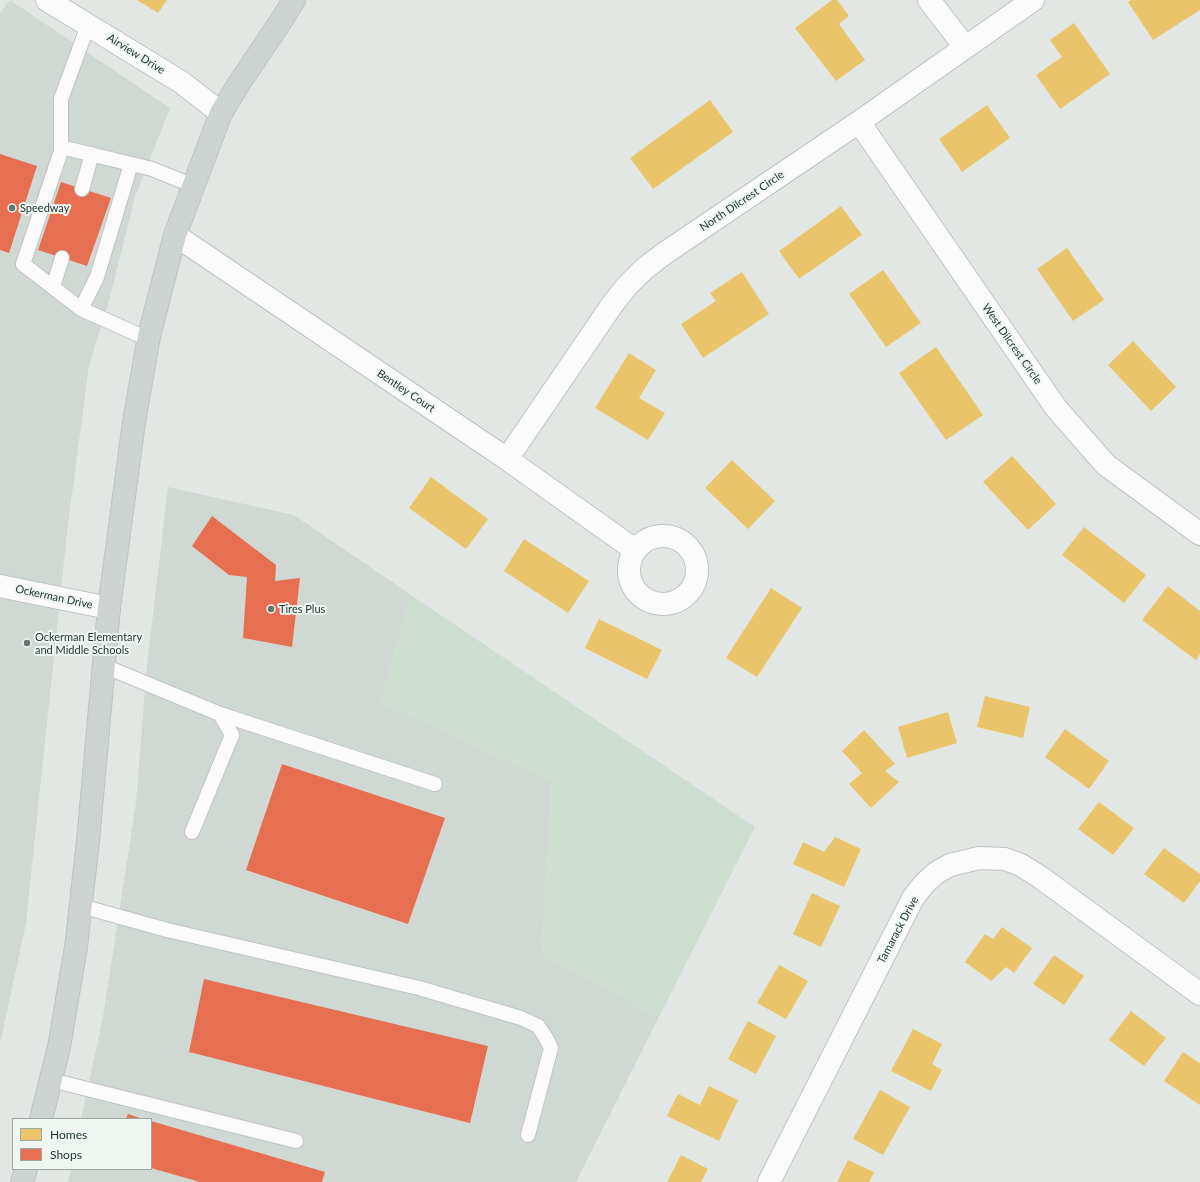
<!DOCTYPE html>
<html>
<head>
<meta charset="utf-8">
<style>
  body { margin:0 }
  #map { position:relative; width:1200px; height:1182px; overflow:hidden; background:#e2e7e4; font-family:Lato,sans-serif }
  canvas { display:block }
  .legend { position:absolute; left:12px; top:1118px; width:140px; height:52px; box-sizing:border-box; background:#eff6f2; border:1px solid #9daaa4; margin:0; padding:5px 7px; list-style:none; font-size:12px; color:#233730 }
  .legend li { display:flex; align-items:center; gap:8px; height:20px }
  .legend b { width:20px; border:1px solid #9daaa4 }
</style>
</head>
<body>
<div id="map">
<canvas width="1200" height="1182"></canvas>
<ul class="legend">
<li><b style="height:11px;background:#e9c46a"></b>Homes</li>
<li><b style="height:11px;background:#e76f51"></b>Shops</li>
</ul>
</div>
<script>
const g = document.querySelector('canvas').getContext('2d');
g.lineJoin = 'round';
function paint(path, color) { g.fillStyle = color; g.fill(path, 'evenodd'); }
const poly = rows => new Path2D(rows.map(r => 'M' + r).join(''));
function stroke(path, color, width, dash) { g.strokeStyle = color; g.lineWidth = width; g.lineCap = dash ? 'butt' : 'round'; g.setLineDash(dash || []); g.stroke(path); }
function drawText(font, color, halo, rows, align = 'center') {
  g.font = font + ' Lato,sans-serif'; g.lineWidth = 4; g.setLineDash([]); g.textBaseline = 'middle'; g.strokeStyle = halo; g.fillStyle = color; for (const [text, x, y, turn = 0] of rows) {
    g.save(); g.translate(x, y); g.rotate((+turn || 0) * Math.PI / 180); g.textAlign = isNaN(turn) ? turn : align; if (halo) g.strokeText(text, 0, 0); g.fillText(text, 0, 0); g.restore();
  }
}
paint(poly([
  [10,0,170,108,135,197,109,301,89,365,67,532,26,923,0,1044,0,13],
  [168,487,294,515,411,595,381,702,552,781,542,954,659,1017,576,1182,68,1182,71,1169,151,1169,151,1119,81,1119,103,1017,136,803,147,665]
]), '#d0d8d4');
paint(poly([
  [411,595,755,827,659,1017,542,954,552,781,381,702]
]), '#cdded1');
paint(poly([
  [137,0,167,0,158,13],
  [832,0,837,0,849,16,839,24,865,60,836,81,795,28],
  [1131,0,1200,0,1200,10,1153,40,1128,2],
  [1074,23,1110,74,1060,109,1036,75,1062,57,1050,40],
  [710,100,733,132,653,189,630,158],
  [987,105,1010,138,962,172,939,139],
  [841,206,862,235,799,279,779,251],
  [1067,248,1104,300,1073,321,1037,269],
  [883,270,921,323,886,347,849,294],
  [742,272,769,314,703,358,681,324,716,301,710,293],
  [1133,341,1176,387,1151,411,1108,365],
  [936,347,983,415,946,440,899,373],
  [629,353,656,370,639,398,665,413,648,440,595,408],
  [1012,456,1056,504,1028,530,983,482],
  [732,460,775,501,748,529,705,488],
  [431,477,488,519,466,549,409,508],
  [1084,527,1146,575,1124,603,1062,555],
  [524,539,589,581,568,613,504,571],
  [1168,586,1200,611,1200,654,1196,660,1142,620],
  [771,588,802,608,757,677,726,658],
  [599,619,662,650,647,679,585,648],
  [985,696,1030,707,1023,738,977,727],
  [948,712,957,743,907,758,898,727],
  [1065,729,1109,761,1089,789,1045,757],
  [864,730,895,764,885,771,899,782,871,808,849,784,862,773,842,751],
  [1099,802,1134,828,1113,855,1078,829],
  [835,837,861,849,844,887,793,864,803,842,824,852],
  [1164,848,1200,874,1200,881,1184,903,1144,874],
  [812,893,840,906,821,947,793,934],
  [1002,927,1032,948,1014,973,1006,967,991,981,965,962,985,934,993,939],
  [1054,955,1084,976,1064,1005,1033,984],
  [779,965,808,981,786,1019,757,1003],
  [1131,1011,1166,1038,1144,1066,1109,1040],
  [748,1021,776,1036,756,1074,728,1059],
  [913,1029,942,1044,932,1064,942,1070,931,1091,891,1071],
  [1183,1052,1200,1063,1200,1105,1164,1081],
  [709,1086,738,1100,719,1141,667,1116,678,1094,700,1105],
  [880,1090,910,1107,883,1155,853,1139],
  [681,1155,708,1169,701,1182,667,1182],
  [848,1160,874,1172,869,1182,837,1182]
]), '#e9c46a');
paint(poly([
  [0,154,37,166,9,253,0,250],
  [61,182,111,198,87,266,38,250],
  [212,516,276,565,275,581,300,578,292,647,243,638,247,577,229,575,192,546],
  [282,764,445,818,408,924,246,870],
  [204,979,488,1046,470,1123,189,1052],
  [128,1114,143,1119,126,1119],
  [151,1121,325,1172,322,1182,200,1182,151,1168]
]), '#e76f51');
const lane = poly([
  [88,25,61,99,61,151,23,264,81,309,148,339],
  [61,147,152,169,194,186],
  [82,189,92,154],
  [53,287,62,258],
  [81,309,97,277,131,164],
  [104,666,220,714,232,735,192,832],
  [220,714,435,784],
  [81,906,167,930,419,988,521,1018,538,1026,546,1038,551,1048,528,1135],
  [51,1080,296,1141]
]);
const street = poly([
  [47,0,181,82,221,113],
  [929,0,965,47],
  [859,122,1056,408,1106,465,1200,534],
  [175,235,507,459,635,550],
  [507,459,612,305,626,287,644,269,665,253,859,122,1033,0],
  '629 570a34 34 0 1 1 68 0a34 34 0 1 1-68 0Z',
  [0,586,109,608],
  [769,1182,913,898,924,884,936,873,950,865,979,858,1005,859,1021,865,1040,877,1200,994]
]);
const primary = poly([
  [41,1119,59,1047,76,947,88,841,109,608,134,422,149,336,175,235,221,113,240,82,283,18,294,0],
  [22,1182,26,1169]
]);
stroke(lane, '#bfc4c1', 16);
stroke(street, '#bfc4c1', 24);
stroke(primary, '#bcc3c0', 24);
stroke(lane, '#fbfbfb', 14);
stroke(street, '#fbfbfb', 22);
stroke(primary, '#cdd3d1', 22);
for (const [x, y, r, color] of [
  [12,208,4,"#66756f"],
  [271,609,4,"#66756f"],
  [27,643,4,"#66756f"]
]) { const dot = new Path2D(); dot.arc(x, y, r, 0, 2 * Math.PI); g.fillStyle = color; g.fill(dot); stroke(dot, '#eff6f2', 1.5); }
drawText('11px', '#233730', '#eff6f2', [
  ["Airview Drive",136,54,32],
  ["North Dilcrest Circle",742,201,-34],
  ["West Dilcrest Circle",1012,344,55],
  ["Bentley Court",406,391,34],
  ["Ockerman Drive",54,597,12],
  ["Tamarack Drive",898,930,-62]
]);
drawText('11px', '#233730', '#eff6f2', [
  ["Speedway",20,208],
  ["Tires Plus",279,609],
  ["Ockerman Elementary",35,637],
  ["and Middle Schools",35,650]
], 'left');
</script>
</body>
</html>
